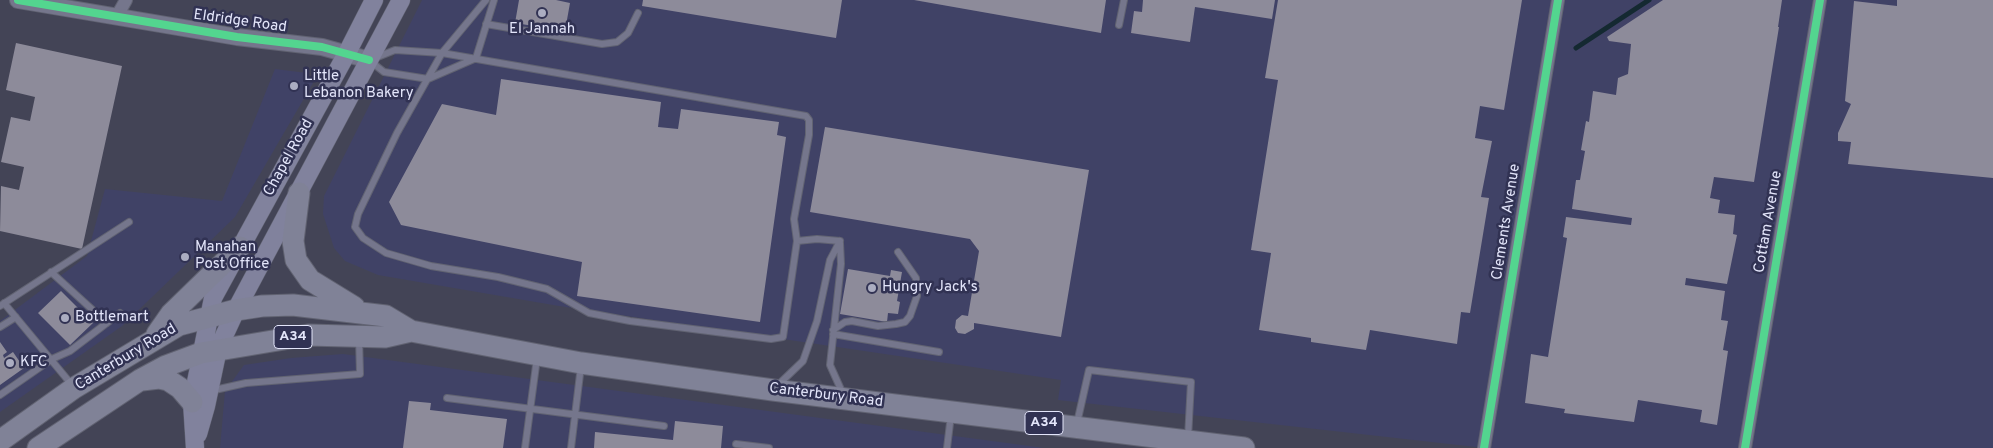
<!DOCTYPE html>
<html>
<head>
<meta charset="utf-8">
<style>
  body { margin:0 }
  canvas { display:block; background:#434456 }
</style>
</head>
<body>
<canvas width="1993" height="448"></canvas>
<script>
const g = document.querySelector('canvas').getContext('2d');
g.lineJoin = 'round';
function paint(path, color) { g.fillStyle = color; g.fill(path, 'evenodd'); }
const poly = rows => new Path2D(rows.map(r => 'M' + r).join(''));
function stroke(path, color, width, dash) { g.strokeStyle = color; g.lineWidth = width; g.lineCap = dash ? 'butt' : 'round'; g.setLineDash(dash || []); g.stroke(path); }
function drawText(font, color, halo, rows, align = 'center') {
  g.font = font + ' Overpass,sans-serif'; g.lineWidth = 5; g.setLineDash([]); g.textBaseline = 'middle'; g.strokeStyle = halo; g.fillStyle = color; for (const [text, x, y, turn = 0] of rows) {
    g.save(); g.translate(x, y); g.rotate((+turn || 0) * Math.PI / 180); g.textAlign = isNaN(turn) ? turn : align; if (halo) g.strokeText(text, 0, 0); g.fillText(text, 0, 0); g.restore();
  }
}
paint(poly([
  [422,0,1993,0,1993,448,1485,448,1058,400,1061,380,559,306,378,275,345,261,334,248,323,214,324,196],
  [275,69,307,73,313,83,235,217,122,326,0,412,0,321,87,256,105,189,222,201],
  [343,354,1044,448,220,448,225,391,244,365,291,358]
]), '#404266');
stroke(poly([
  [1576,48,1649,0]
]), '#142931', 5);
paint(poly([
  [519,0,556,0,570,3,565,31,515,23],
  [643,0,842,0,836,38,642,6],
  [914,0,1106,0,1101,33],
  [1143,0,1275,0,1272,19,1195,7,1190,42,1131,33,1134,11,1142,12],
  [1278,0,1522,0,1504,110,1480,106,1475,138,1492,141,1481,197,1489,198,1470,313,1461,312,1457,344,1370,330,1366,350,1311,342,1311,338,1259,330,1271,253,1251,250,1278,80,1265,78],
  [1663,0,1782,0,1778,27,1779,27,1754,182,1714,177,1710,198,1720,200,1718,213,1735,215,1733,234,1737,235,1727,284,1686,278,1685,285,1725,291,1721,320,1728,321,1723,350,1728,351,1717,425,1700,422,1702,410,1638,400,1634,422,1564,413,1565,409,1525,403,1531,354,1548,357,1567,238,1563,237,1566,217,1631,225,1632,218,1572,209,1576,180,1580,180,1585,151,1581,150,1586,121,1589,122,1593,91,1616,95,1618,78,1628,74,1631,44,1609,41,1607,37],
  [1897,0,1993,0,1993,178,1848,164,1851,142,1838,141,1838,133,1851,104,1845,101,1854,1,1897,6],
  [16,43,122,66,82,249,0,231,1,186,19,190,24,167,1,162,11,117,30,121,35,97,6,90],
  [501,79,661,102,658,127,678,129,681,109,779,122,777,135,786,137,760,322,577,296,582,262,401,225,389,202,442,104,496,115],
  [825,127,1089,170,1061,337,974,323,974,329,965,334,958,333,955,328,956,320,962,315,968,316,979,251,970,239,810,212],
  [848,269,890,276,891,270,902,272,897,301,900,302,898,314,888,313,887,322,840,314],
  [61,291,93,323,70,345,38,313],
  [0,342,7,352,3,355,4,358,13,352,24,368,0,385],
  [409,401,431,403,430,410,507,419,503,448,403,448],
  [675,421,723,426,721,448,594,448,595,432,673,440]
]), '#8d8b9a');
const service = poly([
  [486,0,442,53,397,133,358,214,355,227,363,238,386,253,431,266,498,277,547,289,589,313,630,321,771,339,783,337,797,241,817,239,840,241],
  [486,24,602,44,617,42,628,33,638,13],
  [1119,25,1124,0],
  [375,58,395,50,442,53,806,116,809,120,809,135,794,219,797,241],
  [476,58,494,0],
  [370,61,384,72,428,79,474,59],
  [840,243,841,264,830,365,843,394],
  [51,272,107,323],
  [4,303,72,385],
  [0,306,129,222],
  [0,327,16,317],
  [833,330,845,322,852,321,878,326,896,324,905,322,910,316,917,296,916,278,898,252],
  [833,334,939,352],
  [778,385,803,361,817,321,830,260,840,241],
  [210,391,246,383,360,374,359,338],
  [0,395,52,359,70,351,120,313],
  [447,398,664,426],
  [1077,423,1089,370,1191,382,1188,438],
  [736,444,769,448],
  [525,448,537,358],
  [571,448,581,366],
  [947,448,951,415]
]);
const minor = poly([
  [117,16,126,0],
  [1484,448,1558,0],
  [1745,448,1820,0]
]);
const tertiary = poly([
  [18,0,237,37,322,47,369,60]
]);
const secondary = poly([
  [198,434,206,406,218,349,236,310,401,0],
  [195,448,192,402,213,298,347,53,374,0]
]);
const trunk = poly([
  [299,193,293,241,296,260,310,280,354,307],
  [157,334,171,314,240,247],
  [142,380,159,378,168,380,180,388,192,402],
  [0,441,74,388,179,325,236,310,262,306,293,305,386,316,411,331,581,363,773,390,1244,448],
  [38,448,140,380,166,366,201,353,308,335,385,337,411,331]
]);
stroke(service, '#616372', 8);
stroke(minor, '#616372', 14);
stroke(tertiary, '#616372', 18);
stroke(secondary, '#616372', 19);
stroke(trunk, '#616372', 23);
stroke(service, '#75768c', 6);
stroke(minor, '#75768c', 12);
stroke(tertiary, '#75768c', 16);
stroke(secondary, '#81829d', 18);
stroke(trunk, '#808297', 21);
stroke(poly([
  [18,0,237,37,322,47,369,60],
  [1484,448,1558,0],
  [1745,448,1820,0]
]), '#53d58f', 8);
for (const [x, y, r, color] of [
  [542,13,5,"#abadc1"],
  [294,86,5,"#abadc1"],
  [185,257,5,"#abadc1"],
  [872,288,5,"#abadc1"],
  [65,318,5,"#abadc1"],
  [10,363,5,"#abadc1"]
]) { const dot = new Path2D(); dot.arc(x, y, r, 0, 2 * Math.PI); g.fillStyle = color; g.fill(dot); stroke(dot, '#313253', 2); }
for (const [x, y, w] of [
  [293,337,38],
  [1044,423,38]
]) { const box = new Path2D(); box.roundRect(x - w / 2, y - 11.5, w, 23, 4); g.fillStyle = '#313253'; g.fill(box); stroke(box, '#e3e5fa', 1); }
drawText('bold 14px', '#e3e5fa', null, [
  ["A34",293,337],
  ["A34",1044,423]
]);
drawText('15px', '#e3e5fa', '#313253', [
  ["Eldridge Road",240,22,8],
  ["Chapel Road",289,158,-61],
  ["Clements Avenue",1507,222,-81],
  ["Cottam Avenue",1769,222,-80],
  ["Canterbury Road",126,358,-31],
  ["Canterbury Road",826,396,7]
]);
drawText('15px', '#e3e5fa', '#313253', [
  ["El Jannah",542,30,"center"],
  ["Little",304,77],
  ["Lebanon Bakery",304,94],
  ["Manahan",195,248],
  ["Post Office",195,265],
  ["Hungry Jack's",882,288],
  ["Bottlemart",75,318],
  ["KFC",20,363]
], 'left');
</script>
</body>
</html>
